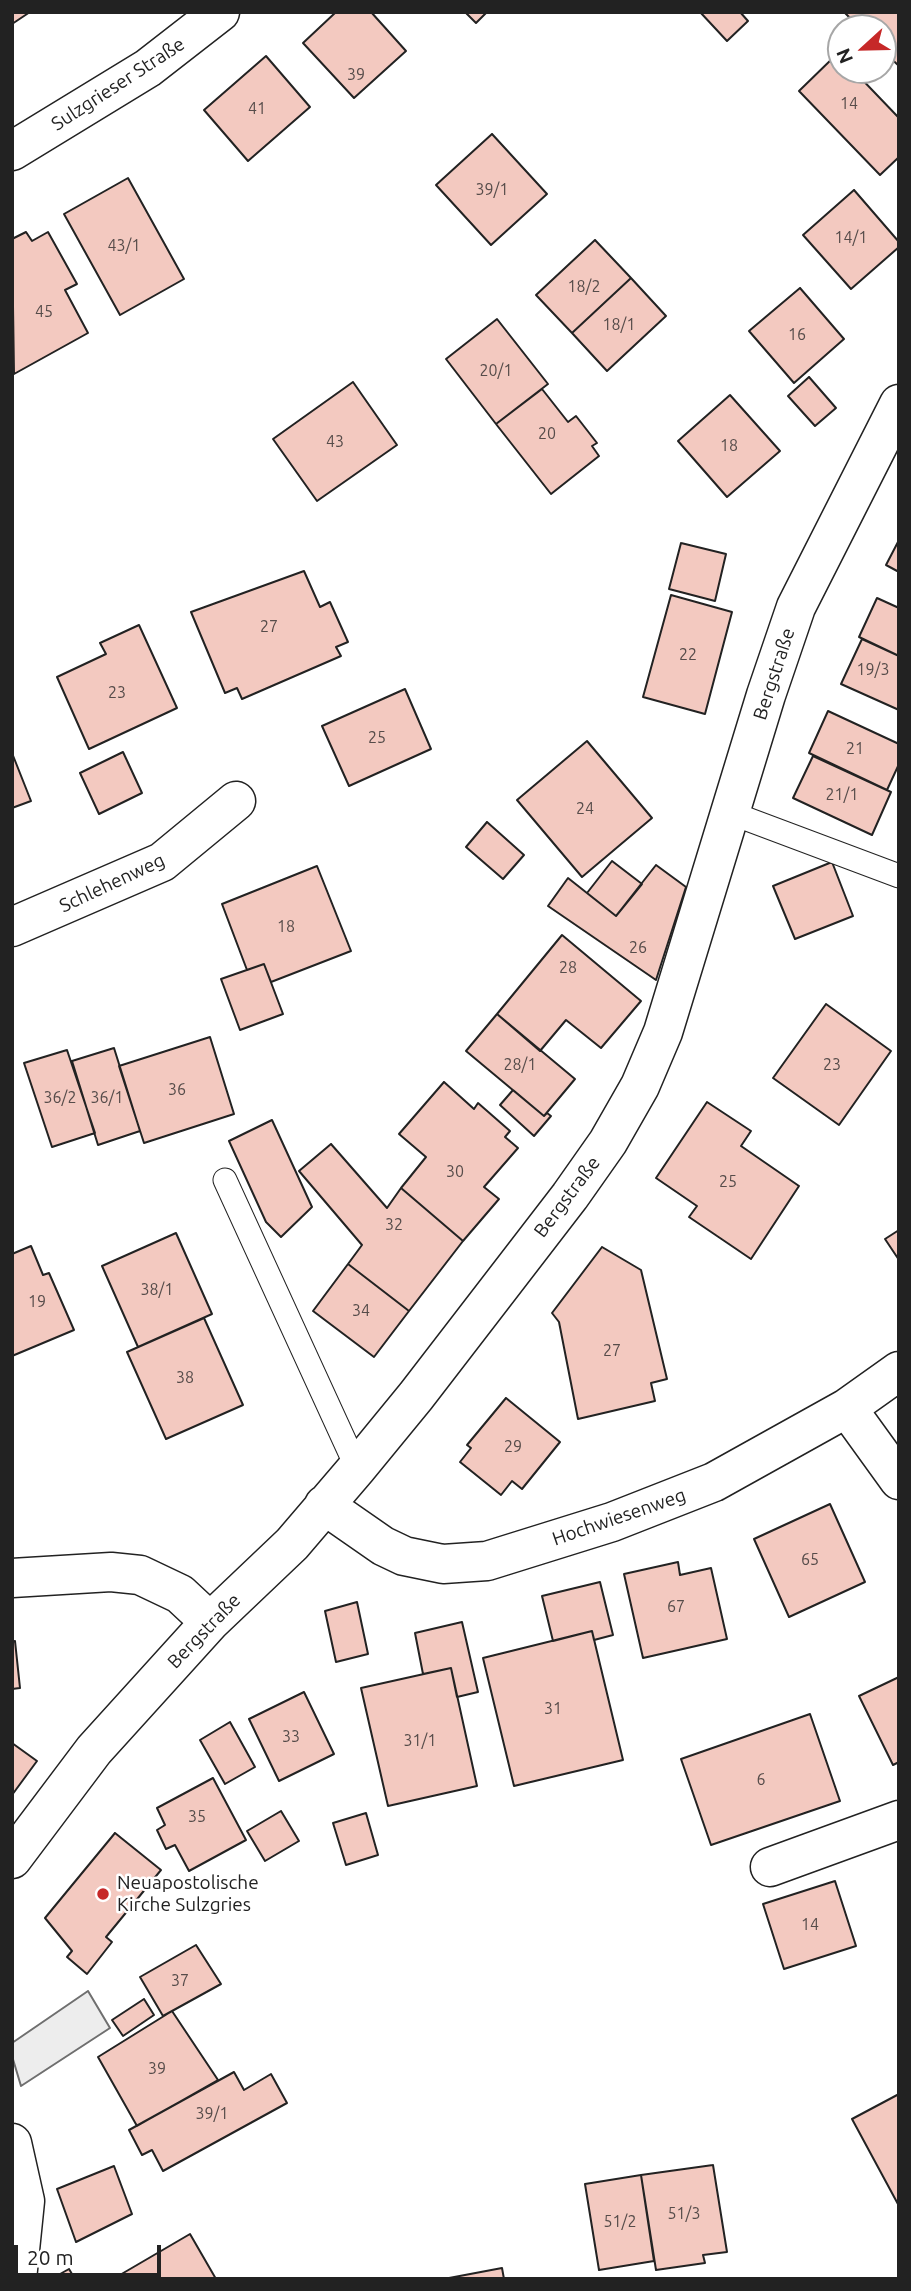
<!DOCTYPE html>
<html>
<head>
<meta charset="utf-8">
<style>
  body { margin:0 }
  #map { position:relative; width:911px; height:2291px; overflow:hidden; background:#fff; font-family:Ubuntu,sans-serif }
  canvas { display:block }
  .frame { position:absolute; inset:0; border:14px solid #222; pointer-events:none }
  .north { position:absolute; left:827px; top:14px; width:70px; height:70px; box-sizing:border-box; background:#fff; border:2px solid #a7a7a7; border-radius:50%; rotate:248deg; font-size:19px; font-weight:700; line-height:28px; text-align:center; color:#222 }
  .north::after { content:''; display:block; margin:auto; width:24px; height:32px; background:#c62828; clip-path:polygon(50% 0,100% 100%,50% 72%,0 100%) }
  .scale { position:absolute; left:14px; top:2245px; width:147px; height:32px; box-sizing:border-box; border:4px solid #222; border-top:0; padding-left:9px; font-size:21px; line-height:24px; white-space:nowrap; color:#222; -webkit-text-stroke:5px #fff; paint-order:stroke }
</style>
</head>
<body>
<div id="map">
<canvas width="911" height="2291"></canvas>
<div class="frame"></div>
<div class="north">N</div>
<div class="scale">20 m</div>
</div>
<script>
const g = document.querySelector('canvas').getContext('2d');
g.lineJoin = 'round';
function paint(path, color) { g.fillStyle = color; g.fill(path, 'evenodd'); }
const poly = rows => new Path2D(rows.map(r => 'M' + r).join(''));
function stroke(path, color, width, dash) { g.strokeStyle = color; g.lineWidth = width; g.lineCap = dash ? 'butt' : 'round'; g.setLineDash(dash || []); g.stroke(path); }
function drawText(font, color, halo, rows, align = 'center') {
  g.font = font + ' Ubuntu,sans-serif'; g.lineWidth = 5; g.setLineDash([]); g.textBaseline = 'middle'; g.strokeStyle = halo; g.fillStyle = color; for (const [text, x, y, turn = 0] of rows) {
    g.save(); g.translate(x, y); g.rotate((+turn || 0) * Math.PI / 180); g.textAlign = isNaN(turn) ? turn : align; if (halo) g.strokeText(text, 0, 0); g.fillText(text, 0, 0); g.restore();
  }
}
const parking = poly([
  [88,1991,110,2028,21,2086,12,2056,12,2043,88,1991]
]);
paint(parking, '#ededed');
stroke(parking, '#6f6f6f', 2);
const building = poly([
  [12,12,30,12,12,24,12,12],
  [336,12,371,12,406,51,354,98,303,43,336,12],
  [465,12,487,12,476,23,465,12],
  [700,12,740,12,748,21,727,41,700,12],
  [844,12,899,12,899,66,883,51,883,28,860,28,844,12],
  [837,54,841,58,841,70,853,70,899,118,899,157,880,175,799,91,837,54],
  [266,56,310,107,248,161,204,110,266,56],
  [492,134,547,194,491,245,436,185,492,134],
  [128,178,184,279,120,315,64,214,128,178],
  [854,190,899,242,899,247,851,289,803,235,854,190],
  [26,232,32,241,48,232,77,284,65,290,88,333,14,374,12,239,26,232],
  [595,240,631,278,572,333,536,295,595,240],
  [631,278,666,316,607,371,572,333,631,278],
  [800,288,844,339,794,383,749,331,800,288],
  [497,319,548,384,496,424,446,359,497,319],
  [809,377,836,408,815,426,788,396,809,377],
  [353,382,397,445,317,501,273,439,353,382],
  [542,389,568,422,576,416,597,443,592,446,599,456,551,494,496,424,542,389],
  [730,395,780,451,727,497,678,441,730,395],
  [899,540,899,572,886,565,899,540],
  [681,543,726,554,715,601,669,589,681,543],
  [304,571,320,607,330,602,348,642,336,647,341,656,242,699,237,688,225,693,191,612,304,571],
  [671,595,732,612,705,714,643,697,671,595],
  [877,598,899,608,899,656,859,637,877,598],
  [139,625,177,708,89,749,57,677,106,654,100,643,139,625],
  [862,639,899,656,899,710,841,684,862,639],
  [405,689,431,749,349,786,322,726,405,689],
  [828,711,899,744,899,764,887,790,809,753,828,711],
  [587,741,652,818,582,877,517,800,587,741],
  [123,752,142,793,99,814,80,773,123,752],
  [12,753,31,801,12,808,12,753],
  [813,756,891,792,872,835,793,798,813,756],
  [487,822,524,855,503,879,466,847,487,822],
  [612,861,642,884,616,916,587,893,612,861],
  [832,862,853,916,795,939,773,886,832,862],
  [656,865,686,887,656,980,548,906,568,878,616,916,656,865],
  [317,866,351,951,271,982,264,964,247,970,222,904,317,866],
  [562,935,641,1001,601,1048,566,1020,540,1051,497,1014,562,935],
  [264,964,283,1014,240,1030,221,979,264,964],
  [826,1004,891,1051,839,1125,773,1078,826,1004],
  [497,1014,575,1079,544,1116,466,1051,497,1014],
  [210,1037,234,1114,144,1143,119,1066,210,1037],
  [114,1048,140,1131,98,1145,72,1061,114,1048],
  [67,1050,95,1133,52,1147,24,1063,67,1050],
  [444,1082,474,1109,478,1103,510,1131,505,1137,518,1148,484,1187,499,1199,463,1241,401,1188,426,1157,399,1134,444,1082],
  [513,1090,544,1116,547,1113,551,1116,534,1136,500,1105,513,1090],
  [707,1102,751,1131,741,1146,799,1186,751,1259,689,1217,697,1206,656,1178,707,1102],
  [272,1120,312,1207,281,1237,266,1222,229,1141,272,1120],
  [331,1144,387,1208,401,1188,463,1241,409,1311,348,1264,362,1245,299,1171,331,1144],
  [899,1230,899,1260,885,1239,899,1230],
  [176,1233,212,1314,138,1347,102,1266,176,1233],
  [31,1246,43,1275,49,1273,74,1330,12,1356,12,1254,31,1246],
  [602,1247,641,1270,667,1379,651,1383,655,1401,578,1419,559,1322,552,1313,602,1247],
  [348,1264,409,1311,374,1357,313,1311,348,1264],
  [204,1318,243,1405,166,1439,127,1352,204,1318],
  [506,1398,560,1442,522,1489,512,1481,501,1495,460,1462,471,1448,467,1445,506,1398],
  [830,1504,865,1582,789,1617,754,1539,830,1504],
  [678,1562,680,1575,711,1568,727,1639,643,1658,624,1574,678,1562],
  [600,1582,613,1635,594,1640,592,1631,553,1641,542,1596,600,1582],
  [357,1602,368,1654,336,1662,325,1611,357,1602],
  [462,1622,478,1692,457,1697,451,1668,423,1674,415,1633,462,1622],
  [592,1631,623,1760,514,1786,483,1658,592,1631],
  [15,1641,20,1688,12,1689,12,1642,15,1641],
  [451,1668,477,1786,388,1806,361,1688,451,1668],
  [899,1677,899,1762,893,1765,859,1696,899,1677],
  [304,1692,334,1754,279,1781,249,1719,304,1692],
  [810,1714,840,1801,711,1845,681,1759,810,1714],
  [230,1722,255,1767,225,1784,200,1740,230,1722],
  [12,1743,37,1761,12,1795,12,1743],
  [213,1778,246,1840,189,1871,175,1845,166,1849,157,1830,165,1825,157,1808,213,1778],
  [281,1811,299,1841,265,1861,247,1831,281,1811],
  [366,1813,378,1855,346,1865,333,1823,366,1813],
  [115,1833,161,1870,106,1937,112,1942,87,1974,67,1957,72,1951,45,1918,115,1833],
  [835,1881,856,1946,784,1969,763,1904,835,1881],
  [196,1945,221,1984,163,2016,140,1977,196,1945],
  [144,1999,154,2015,123,2036,112,2020,144,1999],
  [172,2011,218,2080,137,2126,98,2057,172,2011],
  [234,2072,244,2090,271,2074,287,2103,163,2171,152,2150,142,2155,129,2130,234,2072],
  [899,2094,899,2206,852,2119,899,2094],
  [713,2165,727,2252,703,2255,705,2263,656,2270,641,2175,713,2165],
  [114,2166,132,2214,76,2242,57,2189,114,2166],
  [641,2175,654,2261,599,2270,585,2184,641,2175],
  [190,2234,216,2279,113,2279,190,2234],
  [502,2268,504,2279,449,2278,502,2268],
  [69,2269,75,2279,51,2279,69,2269]
]);
paint(building, '#f3c9c0');
stroke(building, '#222', 2);
const service = poly([
  [731,813,899,876],
  [225,1180,357,1468]
]);
const minor = poly([
  [12,151,148,68,220,12],
  [12,927,162,862,236,801],
  [847,1408,899,1480],
  [324,1505,383,1546,404,1556,443,1564,487,1561,612,1522,714,1482,847,1408,899,1371],
  [12,1578,111,1572,140,1575,180,1594,210,1622],
  [12,1859,94,1750,210,1622,292,1544,357,1468,416,1396,570,1196,608,1142,640,1086,663,1032,766,695,796,607,899,404],
  [770,1867,899,1820],
  [12,2143,25,2201,17,2279]
]);
stroke(service, '#222', 25);
stroke(minor, '#222', 41);
stroke(service, '#fff', 23);
stroke(minor, '#fff', 38);
for (const [x, y, r, color] of [
  [103,1894,7,"#c62828"]
]) { const dot = new Path2D(); dot.arc(x, y, r, 0, 2 * Math.PI); g.fillStyle = color; g.fill(dot); stroke(dot, '#fff', 2.5); }
drawText('16px', '#564c4a', null, [
  ["39",356,75],
  ["14",849,104],
  ["41",257,109],
  ["39/1",492,190],
  ["14/1",851,238],
  ["43/1",124,246],
  ["18/2",584,287],
  ["45",44,312],
  ["18/1",619,325],
  ["16",797,335],
  ["20/1",496,371],
  ["20",547,434],
  ["43",335,442],
  ["18",729,446],
  ["27",269,627],
  ["22",688,655],
  ["19/3",873,670],
  ["23",117,693],
  ["25",377,738],
  ["21",855,749],
  ["21/1",842,795],
  ["24",585,809],
  ["18",286,927],
  ["26",638,948],
  ["28",568,968],
  ["28/1",520,1065],
  ["23",832,1065],
  ["36",177,1090],
  ["36/2",60,1098],
  ["36/1",107,1098],
  ["30",455,1172],
  ["25",728,1182],
  ["32",394,1225],
  ["38/1",157,1290],
  ["19",37,1302],
  ["34",361,1311],
  ["27",612,1351],
  ["38",185,1378],
  ["29",513,1447],
  ["65",810,1560],
  ["67",676,1607],
  ["31",553,1709],
  ["33",291,1737],
  ["31/1",420,1741],
  ["6",761,1780],
  ["35",197,1817],
  ["14",810,1925],
  ["37",180,1981],
  ["39",157,2069],
  ["39/1",212,2114],
  ["51/3",684,2214],
  ["51/2",620,2222]
]);
drawText('19px', '#222', '#fff', [
  ["Sulzgrieser Straße",118,84,-33],
  ["Bergstraße",774,674,-72],
  ["Schlehenweg",112,883,-25],
  ["Bergstraße",567,1197,-53],
  ["Hochwiesenweg",619,1517,-19],
  ["Bergstraße",204,1631,-46]
]);
drawText('19px', '#222', '#fff', [
  ["Neuapostolische",117,1883],
  ["Kirche Sulzgries",117,1905]
], 'left');
</script>
</body>
</html>
